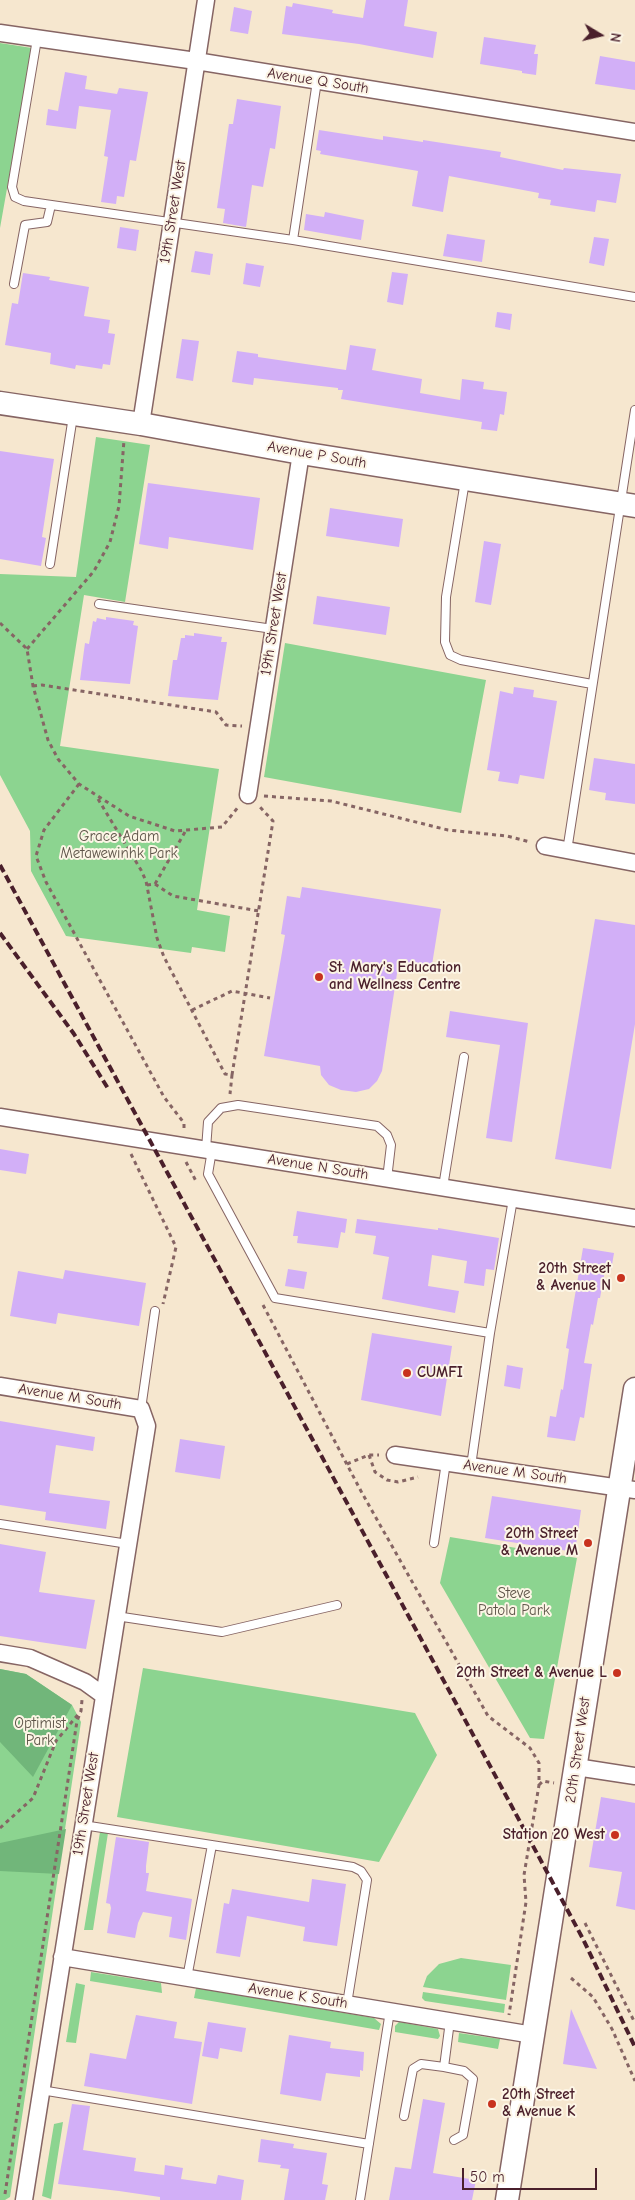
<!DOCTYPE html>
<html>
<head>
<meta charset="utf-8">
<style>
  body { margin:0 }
  #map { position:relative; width:635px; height:2200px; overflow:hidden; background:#f6e7cf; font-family:"Comic Neue",sans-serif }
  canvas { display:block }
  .north { position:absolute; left:575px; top:10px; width:50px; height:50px; -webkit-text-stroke:4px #fcf5e5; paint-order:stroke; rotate:99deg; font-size:14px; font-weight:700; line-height:20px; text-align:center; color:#4a1f2b }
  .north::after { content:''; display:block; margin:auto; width:18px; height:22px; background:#4a1f2b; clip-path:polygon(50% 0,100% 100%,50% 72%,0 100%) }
  .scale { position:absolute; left:462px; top:2168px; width:135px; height:22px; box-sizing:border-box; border:2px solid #4a1f2b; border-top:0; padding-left:6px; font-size:15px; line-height:18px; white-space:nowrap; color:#4a1f2b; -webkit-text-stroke:4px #fcf5e5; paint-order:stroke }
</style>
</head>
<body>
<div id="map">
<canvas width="635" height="2200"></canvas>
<div class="north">N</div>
<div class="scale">50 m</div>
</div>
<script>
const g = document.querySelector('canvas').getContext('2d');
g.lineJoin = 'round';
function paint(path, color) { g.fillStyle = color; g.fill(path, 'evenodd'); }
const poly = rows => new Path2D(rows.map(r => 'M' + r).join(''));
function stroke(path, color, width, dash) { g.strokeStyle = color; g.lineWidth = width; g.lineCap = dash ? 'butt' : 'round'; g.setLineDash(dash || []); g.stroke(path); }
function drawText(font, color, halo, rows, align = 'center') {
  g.font = font + ' "Comic Neue",sans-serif'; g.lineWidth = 4; g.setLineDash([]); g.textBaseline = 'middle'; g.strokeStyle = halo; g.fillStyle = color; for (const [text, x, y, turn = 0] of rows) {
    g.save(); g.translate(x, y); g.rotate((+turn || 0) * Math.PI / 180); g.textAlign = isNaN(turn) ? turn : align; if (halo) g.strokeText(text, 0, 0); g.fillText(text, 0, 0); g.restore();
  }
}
paint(poly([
  [0,43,32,48,0,228],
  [96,437,150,445,125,602,84,595,60,746,219,769,197,910,230,916,225,952,192,947,191,953,66,936,31,871,30,831,0,775,0,574,76,577],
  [285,643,486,680,461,813,264,777],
  [450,1537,577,1558,544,1739,530,1738,440,1583],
  [143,1668,415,1713,437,1755,379,1862,117,1817],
  [0,1669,26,1674,72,1705,81,1722,10,2197,5,2200,0,2200],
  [100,1832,108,1833,93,1930,84,1930],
  [461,1958,511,1965,506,2000,423,1987,427,1976,439,1964],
  [91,1972,161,1983,162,1993,90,1981],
  [76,1983,85,1985,76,2043,66,2042],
  [196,1988,374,2018,381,2024,379,2030,194,1998],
  [423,1992,505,2004,504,2013,425,2001,422,1998],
  [399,2022,438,2029,440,2036,438,2039,395,2032,395,2026],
  [459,2033,500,2039,498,2049,458,2042],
  [63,2122,51,2199,42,2196,54,2124]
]), '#8cd490');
paint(poly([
  [0,1669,26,1674,72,1705,33,1777,0,1742],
  [66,1829,59,1874,0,1871,0,1843]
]), '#71b67a');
paint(poly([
  [366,0,408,0,404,26,437,32,433,58,359,44,282,34,286,6,292,7,293,3,333,10,332,13,363,18],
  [234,7,252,11,248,34,230,31],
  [484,37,536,45,534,54,538,54,536,75,522,73,522,71,480,64],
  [600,56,635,62,635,90,595,84],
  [65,72,87,76,85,89,117,94,119,88,148,92,136,161,130,160,124,197,117,196,116,204,101,202,108,157,104,156,111,110,79,106,76,129,46,125,48,109,58,111],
  [237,99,281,106,275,149,270,148,263,187,252,185,246,227,223,223,225,209,217,208,229,124,233,124],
  [319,130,383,140,383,136,423,142,423,140,501,152,500,157,563,170,564,168,621,174,616,203,597,200,595,212,550,205,551,200,538,198,539,193,449,176,443,212,412,206,418,171,320,154,321,151,316,150],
  [325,212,364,220,361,240,304,230,306,214,324,217],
  [120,227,139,230,136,251,117,248],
  [447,234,485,240,482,262,443,256],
  [594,237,609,239,604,266,589,263],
  [195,251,213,254,210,275,191,272],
  [246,263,264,266,260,287,243,284],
  [392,272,408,274,403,305,387,302],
  [23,273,50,277,49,280,89,287,84,316,110,320,108,333,115,334,110,365,103,364,102,369,76,365,75,369,50,364,51,353,5,345,12,303,18,304],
  [497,312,512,314,510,330,495,327],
  [182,339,199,341,193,381,176,378],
  [350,345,376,349,372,370,422,379,420,393,460,400,462,379,484,382,483,389,507,392,504,415,500,414,497,431,481,429,482,422,341,399,343,390,338,390,338,388,254,378,253,385,232,382,237,351,258,354,258,357,346,370],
  [0,451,54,459,42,537,46,538,41,566,0,559],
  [148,483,260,498,253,550,169,537,168,549,139,544],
  [330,508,403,519,399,547,326,536],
  [484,541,501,544,491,605,475,602],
  [317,596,390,607,386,635,313,624],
  [106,617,134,621,133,625,138,626,130,684,80,680,85,643,89,644,93,621,96,622,97,618,106,620],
  [194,633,222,637,221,642,227,642,218,700,168,696,173,660,177,660,181,638,185,638,185,635,194,636],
  [514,687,534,690,533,697,557,701,544,779,520,775,518,784,498,781,500,772,487,770,500,691,513,694],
  [594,758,635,764,635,804,605,800,606,793,589,790],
  [302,887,441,909,431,971,398,967,382,1071,377,1081,369,1089,356,1092,341,1090,329,1085,321,1075,320,1066,264,1056,285,935,281,934,287,896,300,898],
  [595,919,635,925,635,1024,611,1169,555,1159],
  [450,1011,528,1023,512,1142,486,1138,500,1045,446,1037],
  [0,1149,29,1154,26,1174,0,1170],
  [297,1211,347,1219,345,1233,341,1232,338,1248,297,1243,298,1236,293,1236],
  [357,1219,438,1230,438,1228,499,1238,494,1270,486,1269,484,1286,464,1283,467,1261,432,1255,428,1286,459,1291,455,1313,382,1299,389,1257,373,1254,376,1236,355,1233],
  [583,1248,614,1253,611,1271,605,1270,600,1298,598,1298,593,1325,591,1324,584,1363,592,1364,584,1418,580,1417,575,1441,547,1437,550,1416,556,1417,561,1389,563,1390,569,1349,566,1348],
  [288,1269,307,1272,304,1289,285,1286],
  [65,1270,146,1283,139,1326,58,1313,56,1324,10,1316,18,1271,63,1279],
  [372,1333,452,1346,441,1416,361,1400],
  [507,1365,523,1368,520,1389,504,1386],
  [0,1421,95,1437,93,1451,56,1445,49,1493,110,1501,106,1529,45,1520,46,1512,0,1505],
  [180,1439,225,1446,220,1479,175,1472],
  [492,1496,581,1510,575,1552,485,1538],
  [0,1544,46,1552,39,1592,95,1600,86,1649,0,1636],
  [601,1797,635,1803,635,1910,616,1906,622,1872,589,1867],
  [116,1837,149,1842,146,1866,146,1873,149,1873,146,1891,192,1899,186,1940,169,1937,172,1917,143,1912,138,1923,135,1938,107,1933,111,1908,110,1904,106,1903],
  [312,1879,346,1884,337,1946,303,1941,305,1927,247,1916,240,1957,216,1953,224,1903,229,1904,232,1889,309,1902],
  [571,2009,597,2069,563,2064],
  [136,2015,177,2022,174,2038,202,2042,192,2104,84,2086,90,2053,126,2059],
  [208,2022,246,2028,242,2052,220,2048,218,2059,202,2056],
  [289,2035,331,2042,330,2048,364,2052,363,2071,360,2070,360,2077,326,2073,321,2101,280,2094],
  [423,2099,445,2103,433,2173,476,2180,472,2200,389,2200,395,2167,411,2169],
  [72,2104,90,2106,83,2150,136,2158,134,2171,164,2175,165,2165,183,2168,181,2179,216,2184,218,2175,244,2180,241,2200,160,2200,160,2197,119,2191,58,2184],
  [261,2139,294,2144,293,2148,327,2153,322,2184,328,2185,325,2200,284,2200,289,2169,280,2168,281,2165,258,2162]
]), '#d2aff7');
const lane = poly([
  [37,39,12,187,15,197,24,201,293,240,635,297],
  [293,240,317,81],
  [14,284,25,225,47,222,51,205],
  [465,481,446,597,445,642,450,655,461,660,592,684],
  [50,564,73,416],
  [99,604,273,629],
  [567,851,635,410],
  [206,1149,208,1122,221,1108,238,1105,377,1126,387,1135,391,1145,387,1179],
  [212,1150,208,1174,275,1298,490,1333],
  [443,1187,464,1057],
  [141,1409,155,1311],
  [471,1466,490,1333,513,1199],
  [0,1524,128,1544],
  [434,1543,446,1462],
  [116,1616,222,1632,337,1605],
  [83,1825,353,1867,361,1871,367,1880,347,2004],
  [187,1978,212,1845],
  [450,2021,444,2067,464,2071,473,2079,463,2135,454,2140],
  [41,2090,369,2144],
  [404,2116,413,2069,421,2064,444,2067],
  [360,2200,390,2011]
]);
const street = poly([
  [0,33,196,61,635,132],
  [141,424,206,0],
  [248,795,301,453],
  [545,846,635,863],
  [0,1117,635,1218],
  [0,1386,141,1409,147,1426,24,2200],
  [395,1455,635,1490],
  [0,1653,30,1658,85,1682,103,1695],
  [576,1767,635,1776],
  [62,1957,533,2035]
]);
const secondary = poly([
  [0,403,141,424,301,453,635,506],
  [507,2200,635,1389]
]);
stroke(lane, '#866564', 10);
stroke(street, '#866564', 19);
stroke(secondary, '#866564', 25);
stroke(poly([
  [0,623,27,649,33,686,48,740,58,759,79,784,129,816,175,831,222,827,239,806],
  [27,649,94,571,110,542,119,506,124,440],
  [33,686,42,685,216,712,226,725,242,726],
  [79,784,44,830,36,856,46,882,164,1097,184,1123,184,1131],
  [264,796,331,801,448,830,507,836,530,842],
  [98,799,141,870,146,881,157,938,164,957,225,1074,232,1075,230,1094],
  [155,884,173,896,259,911],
  [147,885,155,884,185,832],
  [192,1010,232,991,270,998],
  [232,1075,273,821,259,806],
  [131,1154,176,1247,163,1304],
  [186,1162,197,1183],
  [263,1305,362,1493,488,1716,530,1748,539,1763,539,1785,524,1875,526,1902,509,2015],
  [369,1455,375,1472,387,1480,398,1482,418,1477],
  [347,1464,369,1455,379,1455],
  [539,1785,543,1781,554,1783],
  [0,1828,33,1798,56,1741,81,1711,82,1700],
  [585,1923,635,2023],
  [571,1978,593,1997,612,2029,635,2081],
  [5,2194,77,1721,81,1711]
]), '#866564', 3, [4, 4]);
stroke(lane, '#fff', 8);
stroke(street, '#fff', 16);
stroke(secondary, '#fff', 22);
stroke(poly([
  [0,865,489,1764,583,1939,635,2047],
  [0,933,74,1034,109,1090]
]), '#4a1f2b', 4, [8, 4]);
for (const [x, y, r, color] of [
  [319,977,5,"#c8321e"],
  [621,1278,5,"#c8321e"],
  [407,1373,5,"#c8321e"],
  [588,1543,5,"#c8321e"],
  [617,1673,5,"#c8321e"],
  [615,1835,5,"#c8321e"],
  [492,2104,5,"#c8321e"]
]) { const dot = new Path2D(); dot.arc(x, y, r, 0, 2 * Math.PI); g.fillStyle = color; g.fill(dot); stroke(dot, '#fcf5e5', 2); }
drawText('15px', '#4a1f2b', '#fcf5e5', [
  ["Avenue Q South",318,81,9],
  ["19th Street West",173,212,-81],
  ["Avenue P South",317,455,10],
  ["19th Street West",274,624,-81],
  ["Avenue N South",318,1167,9],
  ["Avenue M South",70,1397,9],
  ["Avenue M South",515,1472,8],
  ["20th Street West",578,1750,-82],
  ["19th Street West",86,1804,-81],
  ["Avenue K South",298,1996,9]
]);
drawText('15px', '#5e5549', '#fcf5e5', [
  ["Grace Adam",119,837],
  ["Metawewinhk Park",119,854],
  ["Steve",514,1594],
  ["Patola Park",514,1611],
  ["Optimist",40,1724],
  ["Park",40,1741]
]);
drawText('bold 15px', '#4a1f2b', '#fcf5e5', [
  ["St. Mary's Education",329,968,"left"],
  ["and Wellness Centre",329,985,"left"],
  ["20th Street",611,1269],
  ["& Avenue N",611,1286],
  ["CUMFI",417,1373,"left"],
  ["20th Street",578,1534],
  ["& Avenue M",578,1551],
  ["20th Street & Avenue L",607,1673],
  ["Station 20 West",605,1835],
  ["20th Street",502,2095,"left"],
  ["& Avenue K",502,2112,"left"]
], 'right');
</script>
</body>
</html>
